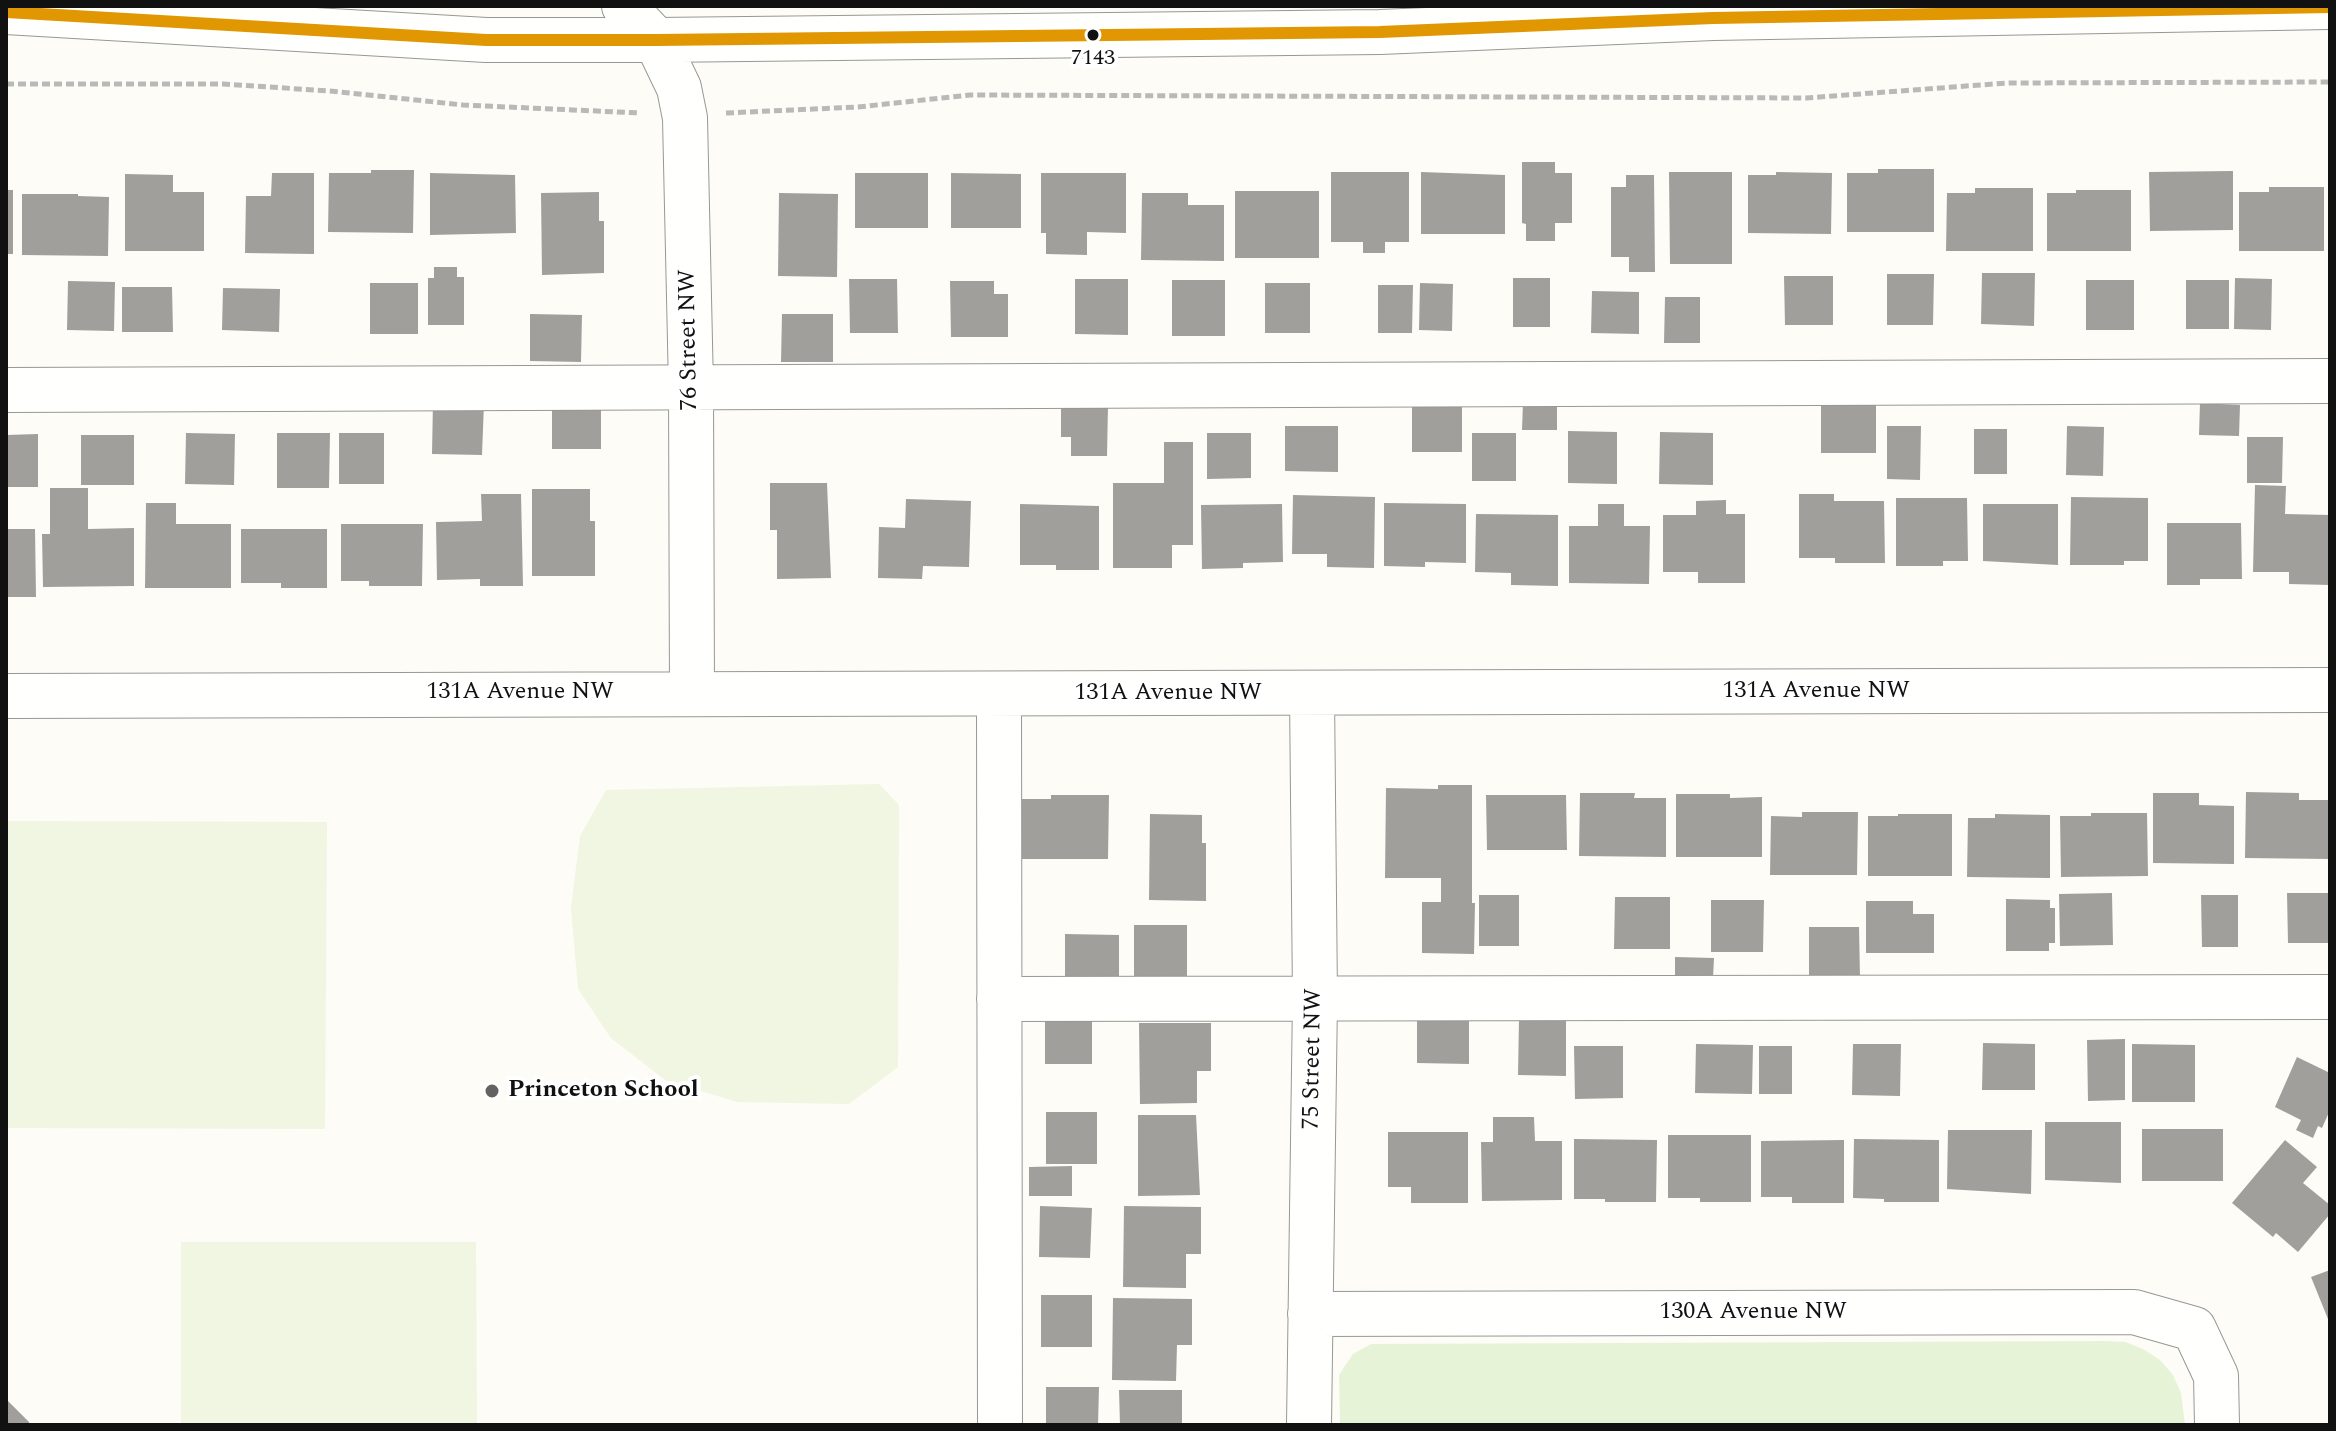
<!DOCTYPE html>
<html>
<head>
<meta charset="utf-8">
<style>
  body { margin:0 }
  #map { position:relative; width:2336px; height:1431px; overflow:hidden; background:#fdfcf7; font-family:Spectral,serif }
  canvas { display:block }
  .frame { position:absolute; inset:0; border:8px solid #111; pointer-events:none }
</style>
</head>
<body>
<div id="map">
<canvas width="2336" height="1431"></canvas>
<div class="frame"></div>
</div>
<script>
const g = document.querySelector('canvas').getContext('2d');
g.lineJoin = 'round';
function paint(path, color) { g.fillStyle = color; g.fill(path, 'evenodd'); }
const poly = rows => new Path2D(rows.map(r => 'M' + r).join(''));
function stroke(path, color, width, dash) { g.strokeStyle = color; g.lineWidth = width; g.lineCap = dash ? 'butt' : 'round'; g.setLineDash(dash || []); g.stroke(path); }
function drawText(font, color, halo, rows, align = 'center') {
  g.font = font + ' Spectral,serif'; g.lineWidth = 8; g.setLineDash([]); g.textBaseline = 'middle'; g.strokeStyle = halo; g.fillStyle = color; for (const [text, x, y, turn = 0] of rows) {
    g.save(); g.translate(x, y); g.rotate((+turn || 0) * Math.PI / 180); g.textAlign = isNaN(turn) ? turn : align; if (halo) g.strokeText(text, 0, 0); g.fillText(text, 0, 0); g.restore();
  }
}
paint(poly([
  [2106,1341,2125,1342,2143,1349,2160,1360,2173,1375,2181,1393,2185,1425,1340,1425,1339,1375,1353,1354,1371,1344]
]), '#e7f3d7');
paint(poly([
  [879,784,899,805,898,1067,849,1104,737,1102,665,1080,611,1038,578,989,571,907,580,836,606,790],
  [6,821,327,822,325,1129,6,1128],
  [181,1242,476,1242,477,1425,181,1425]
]), '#f0f6e1');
paint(poly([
  [1522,162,1555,162,1555,173,1572,173,1572,223,1555,223,1555,241,1526,241,1526,224,1522,223],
  [1878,169,1934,169,1934,232,1847,232,1847,173,1878,173],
  [371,170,414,170,413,233,328,232,329,173,371,173],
  [2233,171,2233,230,2150,231,2149,172],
  [1331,172,1409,172,1409,242,1385,242,1385,253,1363,253,1363,242,1331,242],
  [1421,172,1505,175,1505,234,1421,234],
  [1669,172,1732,172,1732,264,1670,264],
  [1776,172,1832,173,1831,234,1748,233,1748,175,1776,175],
  [272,173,314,173,314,254,245,253,246,196,271,196],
  [430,173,515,175,516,233,430,235],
  [855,173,928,173,928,228,855,228],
  [951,173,1021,174,1021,228,951,228],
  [1041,173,1126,173,1126,233,1087,232,1087,255,1046,254,1046,233,1041,233],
  [125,174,173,175,173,192,204,192,204,251,125,251],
  [1626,175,1654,175,1655,272,1629,272,1629,257,1611,257,1611,187,1626,187],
  [2269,187,2324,187,2324,251,2239,251,2239,192,2269,192],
  [1975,188,2033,188,2033,251,1946,251,1947,193,1975,193],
  [6,190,13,190,13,254,6,254],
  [2076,190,2131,190,2131,251,2047,251,2047,193,2076,193],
  [1235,191,1319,191,1319,258,1235,258],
  [599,192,599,221,604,221,604,273,542,275,541,193],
  [779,193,838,194,837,277,778,276],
  [1142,193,1188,193,1188,205,1224,205,1224,261,1141,260],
  [22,194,78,194,78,196,109,197,108,256,22,255],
  [434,267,457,267,457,277,464,277,464,325,428,325,428,278,434,278],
  [1982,273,2035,273,2034,326,1981,324],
  [1887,274,1934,274,1933,325,1887,325],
  [1784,276,1833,276,1833,325,1785,325],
  [1513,278,1550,278,1550,327,1513,327],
  [2235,278,2272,279,2271,330,2234,329],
  [849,279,897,279,898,333,850,333],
  [1075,279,1128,279,1128,335,1075,334],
  [1172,280,1225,280,1225,336,1172,336],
  [2086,280,2134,280,2134,330,2086,330],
  [2186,280,2229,280,2229,329,2186,329],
  [68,281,115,282,114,331,67,330],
  [950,281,994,281,994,294,1008,294,1008,337,951,337],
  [370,283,418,283,418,334,370,334],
  [1265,283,1310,283,1310,333,1265,333],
  [1420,283,1453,284,1452,331,1419,330],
  [1378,285,1413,285,1412,333,1378,333],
  [122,287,172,287,173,332,122,332],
  [223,288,280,289,279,332,222,330],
  [1592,291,1639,292,1639,334,1591,333],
  [1665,297,1700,297,1700,343,1664,343],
  [530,314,582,315,581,362,530,361],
  [782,314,833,314,833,362,781,362],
  [433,401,484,403,482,455,432,454],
  [1821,401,1876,401,1876,453,1821,453],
  [1523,402,1557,402,1557,430,1522,430],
  [552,403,601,403,601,449,552,449],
  [2200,403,2240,405,2239,436,2199,435],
  [1412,405,1462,405,1462,452,1412,452],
  [1061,406,1108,406,1107,456,1071,456,1071,437,1061,437],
  [1285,426,1338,426,1338,472,1285,471],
  [1887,426,1921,426,1920,480,1887,479],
  [2067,426,2104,427,2103,476,2066,475],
  [1974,429,2007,429,2007,474,1974,474],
  [1568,431,1617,432,1617,484,1568,483],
  [1660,432,1713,433,1713,485,1659,484],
  [186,433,235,434,234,485,185,484],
  [277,433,330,433,329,488,277,488],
  [339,433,384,433,384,484,339,484],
  [1207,433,1251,433,1251,478,1207,479],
  [1472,433,1516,433,1516,481,1472,481],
  [38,434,38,487,6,487,6,435],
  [81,435,134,435,134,485,81,485],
  [2247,437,2283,437,2282,483,2247,483],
  [1164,442,1193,442,1193,545,1172,545,1172,568,1113,568,1113,483,1164,483],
  [770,483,827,483,831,578,777,579,777,530,770,530],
  [2255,485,2286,486,2285,514,2330,515,2330,585,2289,584,2289,572,2253,572],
  [50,488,88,488,88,529,134,528,134,586,43,587,42,534,50,534],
  [532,489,590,489,590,521,595,521,595,576,532,576],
  [481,494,521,494,523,586,480,586,480,579,437,580,436,522,482,521],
  [1799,494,1834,494,1834,501,1884,501,1885,563,1835,563,1835,558,1799,558],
  [1293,495,1375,497,1374,568,1327,567,1327,554,1292,554],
  [2071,497,2148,498,2148,561,2124,561,2124,565,2070,565],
  [1896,498,1967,498,1968,561,1943,561,1943,566,1896,566],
  [906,499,971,501,969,567,923,566,922,579,878,578,879,527,905,528],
  [1726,500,1726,514,1745,514,1745,583,1698,583,1698,572,1663,572,1663,515,1696,515,1696,501],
  [146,503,176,503,176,524,231,524,231,588,145,588],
  [1384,503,1466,504,1466,563,1425,562,1425,567,1384,566],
  [1020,504,1099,506,1099,570,1056,570,1056,565,1020,565],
  [1282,504,1283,562,1243,563,1243,568,1202,569,1201,505],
  [1598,504,1624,504,1624,526,1650,526,1649,584,1569,583,1569,526,1598,526],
  [1983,504,2058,504,2058,565,1983,561],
  [1476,514,1558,515,1558,586,1511,585,1511,573,1475,572],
  [2167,523,2241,523,2242,579,2200,579,2200,585,2167,585],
  [341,524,423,524,422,586,369,586,369,581,341,581],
  [6,529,35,529,36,597,6,597],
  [241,529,327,529,327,588,281,588,281,583,241,583],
  [1438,785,1472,785,1472,903,1475,903,1474,954,1422,953,1422,902,1441,902,1441,878,1385,878,1386,788,1438,789],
  [2246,792,2299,793,2299,800,2330,800,2330,859,2245,858],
  [1580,793,1635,793,1634,798,1666,798,1666,857,1579,856],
  [2153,793,2199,793,2199,805,2234,806,2234,864,2153,863],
  [1676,794,1730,794,1730,798,1762,797,1762,857,1676,857],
  [1051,795,1109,795,1108,859,1022,859,1022,799,1051,799],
  [1486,795,1566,795,1567,850,1487,850],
  [1802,812,1858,812,1857,875,1770,875,1771,816,1802,817],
  [2091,813,2147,813,2148,876,2061,877,2060,816,2091,816],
  [1150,814,1202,815,1202,843,1206,843,1206,901,1149,900],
  [1898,814,1952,814,1952,876,1868,876,1868,816,1898,816],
  [1995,814,2050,815,2050,878,1967,877,1968,818,1995,818],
  [2112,893,2113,945,2060,946,2059,894],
  [2287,893,2330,893,2330,943,2288,943],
  [1479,895,1519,895,1519,946,1479,946],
  [2201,895,2238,895,2238,947,2202,947],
  [1615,897,1670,897,1670,949,1614,949],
  [2006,899,2050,900,2050,908,2055,908,2055,943,2049,943,2049,951,2006,951],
  [1711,900,1764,900,1763,952,1711,952],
  [1866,901,1913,901,1913,914,1934,914,1934,953,1866,953],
  [1134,925,1187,925,1187,978,1134,977],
  [1809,927,1859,927,1860,978,1809,979],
  [1065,934,1119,935,1119,980,1065,980],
  [1675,957,1714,958,1713,978,1675,978],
  [1519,1019,1566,1020,1566,1076,1518,1075],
  [1045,1020,1092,1020,1092,1064,1045,1064],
  [1417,1021,1469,1021,1469,1064,1417,1063],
  [1139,1023,1211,1023,1211,1071,1197,1071,1197,1103,1140,1104],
  [2125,1039,2125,1100,2088,1101,2087,1040],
  [1983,1043,2035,1044,2035,1090,1982,1090],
  [1696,1044,1753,1045,1752,1094,1695,1093],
  [1853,1044,1901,1044,1900,1096,1852,1095],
  [2132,1044,2195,1045,2195,1102,2132,1102],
  [1574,1046,1623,1046,1623,1098,1575,1099],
  [1759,1046,1792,1046,1792,1094,1759,1094],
  [2297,1057,2330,1073,2330,1110,2322,1128,2318,1126,2313,1138,2296,1130,2301,1120,2275,1107],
  [1046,1112,1097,1112,1097,1164,1046,1164],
  [1138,1115,1196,1115,1200,1195,1138,1196],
  [1493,1117,1534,1117,1535,1141,1562,1141,1562,1200,1482,1201,1481,1142,1493,1142],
  [2045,1122,2121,1122,2121,1183,2045,1180],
  [2142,1129,2223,1129,2223,1181,2142,1181],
  [1948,1130,2032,1130,2031,1194,1947,1189],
  [1388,1132,1468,1132,1468,1203,1411,1203,1411,1187,1388,1187],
  [1668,1135,1751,1135,1751,1202,1700,1202,1700,1198,1668,1198],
  [1574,1139,1657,1140,1656,1202,1605,1202,1605,1199,1574,1199],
  [1854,1139,1939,1140,1939,1202,1884,1202,1884,1199,1853,1198],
  [1844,1140,1844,1203,1792,1203,1792,1197,1761,1197,1761,1141],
  [2285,1140,2317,1167,2303,1183,2330,1205,2330,1214,2298,1252,2276,1233,2273,1237,2232,1203],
  [1072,1166,1072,1196,1029,1196,1029,1167],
  [1040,1206,1092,1208,1090,1258,1039,1257],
  [1124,1206,1201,1207,1201,1254,1186,1254,1186,1288,1123,1287],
  [2330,1270,2330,1324,2311,1277],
  [1041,1295,1092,1295,1092,1347,1041,1347],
  [1113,1298,1192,1299,1192,1345,1177,1345,1176,1381,1112,1380],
  [1046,1387,1099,1387,1098,1425,1046,1425],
  [1119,1390,1182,1390,1182,1425,1120,1425],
  [6,1399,29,1422,29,1425,6,1425]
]), '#a19f9c');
const minor = poly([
  [624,6,656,40,679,88,685,118,691,387,692,693],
  [6,12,486,40,656,40,1380,32,1713,18,2330,7],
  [6,390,2330,381],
  [999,695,1000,1425],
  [6,696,2330,690],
  [999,999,2330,997],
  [1310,1314,2134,1312,2194,1329,2216,1376,2217,1425],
  [1309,1425,1315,999,1312,693]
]);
stroke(minor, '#979795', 46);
stroke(poly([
  [6,84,223,84,330,91,463,105,640,113],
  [726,113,858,107,970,95,1806,98,2007,83,2330,82]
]), '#b9b9b8', 5, [8, 4]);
stroke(minor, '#fffffe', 44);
stroke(poly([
  [6,12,486,40,656,40,1380,32,1713,18,2330,7]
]), '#e09702', 12);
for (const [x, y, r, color] of [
  [1093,35,7,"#111"],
  [492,1091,8,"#646362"]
]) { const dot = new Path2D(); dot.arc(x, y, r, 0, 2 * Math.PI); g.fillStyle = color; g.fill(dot); stroke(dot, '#fff', 3); }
drawText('22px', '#111', '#fff', [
  ["7143",1093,60]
]);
drawText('24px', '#111', '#fff', [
  ["76 Street NW",690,340,-91],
  ["131A Avenue NW",1816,692],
  ["131A Avenue NW",520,693],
  ["131A Avenue NW",1168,694],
  ["75 Street NW",1314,1059,-89],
  ["130A Avenue NW",1753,1313]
]);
drawText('bold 24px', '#111', '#fff', [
  ["Princeton School",508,1091]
], 'left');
</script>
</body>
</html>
